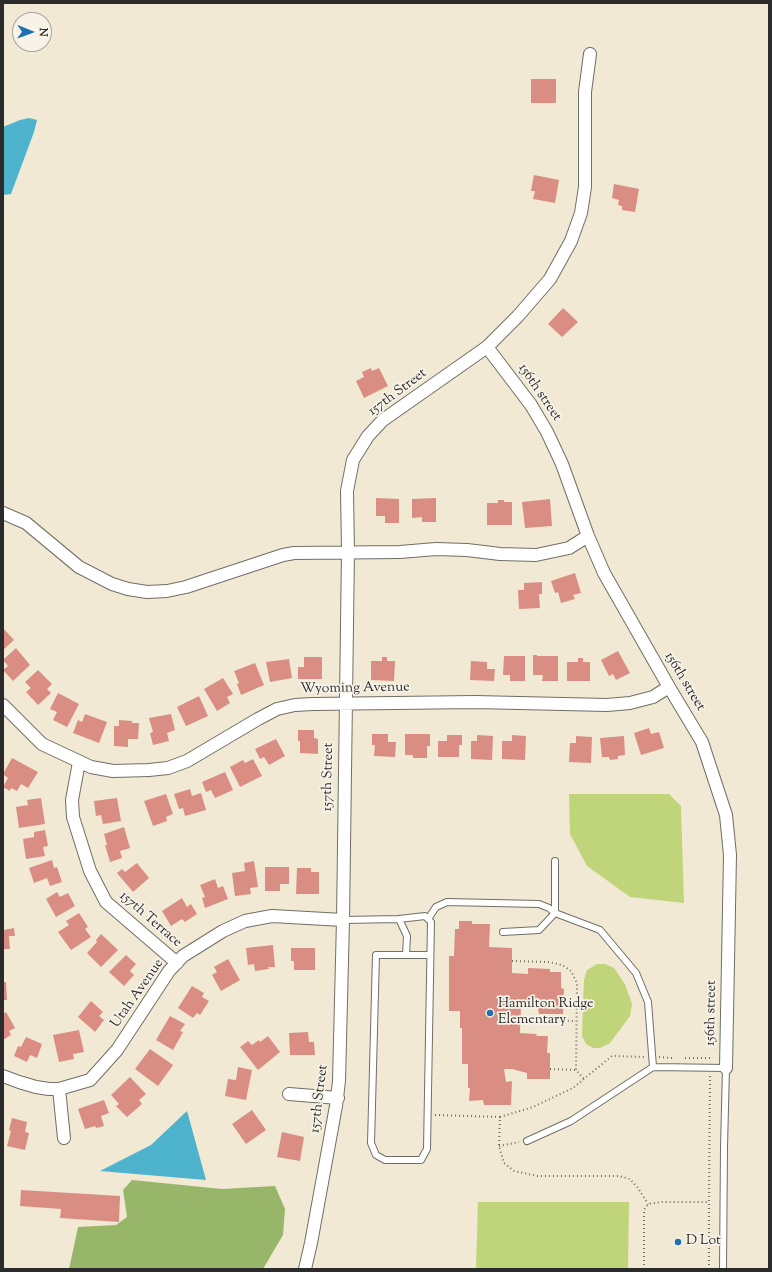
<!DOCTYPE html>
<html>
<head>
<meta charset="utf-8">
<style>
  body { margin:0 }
  #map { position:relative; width:772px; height:1272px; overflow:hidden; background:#f1e9d3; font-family:"Sorts Mill Goudy",serif }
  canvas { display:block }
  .frame { position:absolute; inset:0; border:4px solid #2b2b2b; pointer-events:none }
  .north { position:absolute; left:12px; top:12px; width:40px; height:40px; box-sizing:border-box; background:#f7f3e8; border:1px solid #a5a39c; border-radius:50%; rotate:91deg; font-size:11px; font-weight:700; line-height:16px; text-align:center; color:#2b2b2b }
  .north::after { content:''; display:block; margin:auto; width:14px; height:18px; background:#1f6fb2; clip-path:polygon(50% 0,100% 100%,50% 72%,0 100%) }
</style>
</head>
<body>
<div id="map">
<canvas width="772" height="1272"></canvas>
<div class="frame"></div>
<div class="north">N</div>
</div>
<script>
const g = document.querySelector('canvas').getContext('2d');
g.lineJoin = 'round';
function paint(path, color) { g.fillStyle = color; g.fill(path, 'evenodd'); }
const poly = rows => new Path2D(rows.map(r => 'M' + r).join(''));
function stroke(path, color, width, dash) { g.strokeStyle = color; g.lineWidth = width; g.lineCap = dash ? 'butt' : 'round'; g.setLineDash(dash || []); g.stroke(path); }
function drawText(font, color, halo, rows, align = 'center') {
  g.font = font + ' "Sorts Mill Goudy",serif'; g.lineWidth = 3.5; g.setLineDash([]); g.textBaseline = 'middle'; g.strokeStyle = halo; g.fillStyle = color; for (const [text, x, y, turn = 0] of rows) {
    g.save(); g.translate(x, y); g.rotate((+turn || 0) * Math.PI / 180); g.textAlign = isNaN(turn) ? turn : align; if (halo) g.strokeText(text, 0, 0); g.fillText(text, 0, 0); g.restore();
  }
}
paint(poly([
  [569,794,669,794,681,806,684,903,630,897,587,866,570,834],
  [597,964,605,964,614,968,625,984,632,1004,630,1016,610,1043,600,1048,593,1048,586,1044,582,1036,584,980,587,970],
  [478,1202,629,1202,628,1269,476,1269]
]), '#c0d579');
paint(poly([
  [132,1180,222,1189,275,1186,285,1209,283,1235,263,1269,69,1269,78,1227,116,1225,127,1217,123,1190]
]), '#98b669');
paint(poly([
  [29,118,37,120,34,132,11,194,3,195,3,127,20,120],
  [187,1111,206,1180,100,1171,151,1145]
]), '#4eb3cc');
paint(poly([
  [531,79,556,79,556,103,531,103],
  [534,175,559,180,555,203,533,199,535,191,531,191],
  [614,184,639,189,635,212,622,210,622,206,618,205,619,200,612,198],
  [563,308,578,322,562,337,548,324],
  [371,368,372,371,379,368,388,386,364,398,356,381,364,377,362,372],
  [376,498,399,499,399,523,385,523,385,516,376,516],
  [436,498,436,522,422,522,422,517,412,518,412,499],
  [550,499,552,526,525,528,522,502],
  [498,500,504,500,504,502,512,502,512,525,487,525,487,503,498,503],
  [575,573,581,593,573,595,575,599,561,603,558,592,555,593,551,581],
  [542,582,542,594,539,594,540,608,519,609,518,590,524,590,524,583],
  [3,628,14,640,3,650],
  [16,648,30,665,13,681,3,670,8,666,3,660],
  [618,651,630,673,616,680,613,674,609,676,601,660],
  [533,655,537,655,537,656,558,656,558,681,542,681,543,675,533,675],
  [504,656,525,656,525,681,510,681,510,675,503,675],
  [304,657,322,657,322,679,298,679,298,667,304,667],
  [382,657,387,657,387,661,395,661,394,681,371,680,371,661,382,661],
  [578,658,583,658,583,662,590,662,590,681,567,681,567,662,578,662],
  [289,659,292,678,270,682,266,662],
  [471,661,487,662,487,669,495,669,494,681,470,680],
  [255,663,264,685,241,695,237,684,239,683,234,671],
  [38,670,52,684,47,689,51,693,38,705,26,692,31,688,25,682],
  [223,678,233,694,227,697,230,703,217,711,204,689],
  [58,693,79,704,67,727,53,720,57,712,50,709],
  [199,696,208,716,186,726,177,707],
  [85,714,107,722,99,743,73,733,78,720,82,722],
  [171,714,175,730,167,733,169,741,153,745,150,733,153,732,149,718],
  [119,720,132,721,132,723,139,723,138,739,128,739,128,747,114,746,114,726,119,726],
  [649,728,651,734,659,732,664,748,641,755,634,733],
  [298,730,314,730,314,738,318,739,318,754,300,753,300,741,298,741],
  [372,734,388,734,388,742,396,742,395,757,374,756,375,745,372,745],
  [405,734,430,734,430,746,427,746,427,758,413,758,413,755,405,755],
  [447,735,462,735,462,745,459,745,459,757,438,757,438,741,447,741],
  [477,735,493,736,492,760,471,759,471,741,477,741],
  [512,735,526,736,525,760,502,759,502,741,512,741],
  [576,736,592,737,591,763,569,762,570,743,576,743],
  [624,736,625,755,618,756,618,759,610,760,609,757,602,757,600,738],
  [276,739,285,756,269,765,264,757,260,759,255,749],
  [12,758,38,772,28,788,21,784,17,791,11,788,10,791,3,787,8,778,3,774],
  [253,759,262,776,240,787,230,767,243,760,245,763],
  [225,772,233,790,215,798,211,790,206,792,202,782],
  [190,789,192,796,201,793,206,810,185,816,183,808,179,809,174,794],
  [166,794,173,814,166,817,167,821,153,826,144,801],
  [41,798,45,824,19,828,16,807,28,805,27,800],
  [117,798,121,821,103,824,101,815,96,816,94,801],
  [124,827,130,848,120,851,122,858,110,862,105,845,107,845,104,834],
  [45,830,48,846,43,847,45,856,26,859,23,839,34,837,34,832],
  [52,860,54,868,57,867,62,882,50,886,47,878,34,883,29,868],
  [254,861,258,887,250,888,251,894,235,896,232,873,245,871,244,863],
  [137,863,149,878,133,892,117,873,122,869,125,872],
  [265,867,289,867,289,884,280,884,280,891,265,891],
  [297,868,311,868,311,872,319,872,319,894,296,894],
  [215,879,218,888,223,886,228,899,205,908,202,898,205,897,200,885],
  [57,892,60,897,68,893,75,906,56,917,46,899],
  [182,898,187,907,191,904,197,914,185,922,182,919,171,926,162,911],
  [79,913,88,927,85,929,91,937,71,950,58,932,69,925,66,921],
  [459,921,472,921,472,924,490,924,489,947,512,948,512,973,528,974,528,968,550,969,550,972,561,972,561,988,564,989,563,1014,539,1014,538,1008,521,1006,520,1033,537,1034,536,1036,548,1036,547,1053,550,1053,550,1079,527,1079,527,1073,512,1069,504,1069,506,1082,512,1081,511,1105,484,1105,483,1100,469,1101,470,1088,468,1088,468,1064,462,1064,462,1028,460,1028,460,1011,449,1011,449,956,454,956,455,929,459,929],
  [14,928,15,936,9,936,10,949,3,949,3,930],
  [101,934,118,950,101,967,87,953,97,942,96,940],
  [273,945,275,967,268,967,269,969,255,971,254,964,248,965,246,948],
  [291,948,315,948,315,970,294,970,294,961,291,961],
  [126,955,136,964,130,971,134,975,124,986,109,972],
  [228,959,240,980,221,991,212,975,217,972,214,967],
  [3,982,6,982,7,1000,3,1000],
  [192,986,204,993,202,997,209,1001,200,1015,197,1013,193,1018,178,1008],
  [91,1001,103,1012,99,1016,104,1020,95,1032,78,1017],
  [6,1012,15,1028,9,1031,11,1035,3,1040,3,1014],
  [170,1016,185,1024,180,1031,183,1032,173,1050,156,1040],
  [79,1030,84,1052,73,1054,74,1059,59,1062,53,1035],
  [308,1032,309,1042,314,1042,315,1055,290,1055,289,1033],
  [268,1036,280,1052,258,1070,240,1047,248,1041,252,1045,259,1040,260,1042],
  [26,1037,42,1044,37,1058,30,1055,27,1062,14,1056,18,1046,21,1047],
  [150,1049,173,1065,158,1086,135,1069],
  [238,1067,252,1070,246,1100,225,1096,228,1079,236,1080],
  [130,1077,146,1094,139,1100,142,1104,127,1117,116,1106,119,1104,111,1095],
  [104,1100,109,1113,101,1116,104,1126,96,1128,95,1126,85,1129,78,1109],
  [252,1110,266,1130,246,1144,232,1124],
  [12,1118,27,1122,25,1132,29,1133,25,1150,7,1146,11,1131,9,1130],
  [282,1132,304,1137,300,1161,277,1157],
  [21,1190,120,1196,119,1222,60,1218,61,1209,20,1206]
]), '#da8e83');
const lane = poly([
  [399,919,407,936,406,955],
  [428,919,436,907,447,902,539,904,549,908,555,913,600,930,636,973,648,1002,653,1067],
  [343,920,399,919,425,916,431,922,427,1149,421,1160,385,1160,376,1155,371,1143,376,955,430,955],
  [503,932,539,930,555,913,555,861],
  [527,1141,571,1121,653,1067,726,1068,724,1147,723,1269]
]);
const street = poly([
  [487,347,531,405,547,432,562,464,588,536,604,573,669,687,702,742,726,815,730,855,726,1068],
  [3,513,26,523,79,567,112,584,128,589,147,592,167,591,186,587,283,555,294,553,400,552,436,549,467,550,500,554,536,555,569,548,588,536],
  [3,705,42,744,91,767,113,771,149,770,168,768,187,761,258,719,277,709,295,705,313,704,475,702,607,705,630,703,653,697,669,687],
  [79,762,72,800,73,817,90,871,106,902,177,963],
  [3,1076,19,1082,36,1087,49,1089,59,1089,90,1080,117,1050,169,971,183,956,223,931,245,921,272,916,343,920],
  [59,1089,64,1138],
  [289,1094,338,1098],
  [305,1269,311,1243,336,1106,339,1081,343,920,348,551,347,491,353,460,368,436,383,420,487,347,518,316,550,279,571,241,581,213,585,187,585,92,590,54]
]);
stroke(lane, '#706e66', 8);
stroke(street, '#706e66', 14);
stroke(poly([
  [512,961,549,962,562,965,571,971,577,983,576,1070,584,1079],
  [520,1018,533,1020,576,1021],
  [659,1057,672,1058],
  [685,1058,710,1058,710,1060],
  [550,1069,576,1070],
  [435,1115,500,1117,499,1146,504,1163,514,1171,537,1176,619,1176,630,1179,638,1188,648,1204],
  [500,1117,533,1107,573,1088,612,1056,645,1057],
  [499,1146,519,1142],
  [644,1269,644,1210,648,1204,662,1202,709,1202],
  [709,1269,709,1202,710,1074]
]), '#706e66', 2, [1, 3]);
stroke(lane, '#fff', 6);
stroke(street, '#fff', 12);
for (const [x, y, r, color] of [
  [490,1013,4,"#1f6fb2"],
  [678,1242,4,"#1f6fb2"]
]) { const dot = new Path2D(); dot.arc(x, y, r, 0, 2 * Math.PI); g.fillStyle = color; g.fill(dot); stroke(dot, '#f7f3e8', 1.5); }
drawText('14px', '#2b2b2b', '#f7f3e8', [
  ["157th Street",398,393,-37],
  ["156th street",539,393,56],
  ["156th street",684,682,59],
  ["Wyoming Avenue",355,689,-1],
  ["157th Street",329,777,-89],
  ["157th Terrace",150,920,41],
  ["Utah Avenue",138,994,-55],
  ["156th street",712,1013,-89],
  ["157th Street",320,1099,-83]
]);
drawText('14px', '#2b2b2b', '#f7f3e8', [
  ["Hamilton Ridge",498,1005],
  ["Elementary",498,1021],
  ["D Lot",686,1242]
], 'left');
</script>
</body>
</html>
